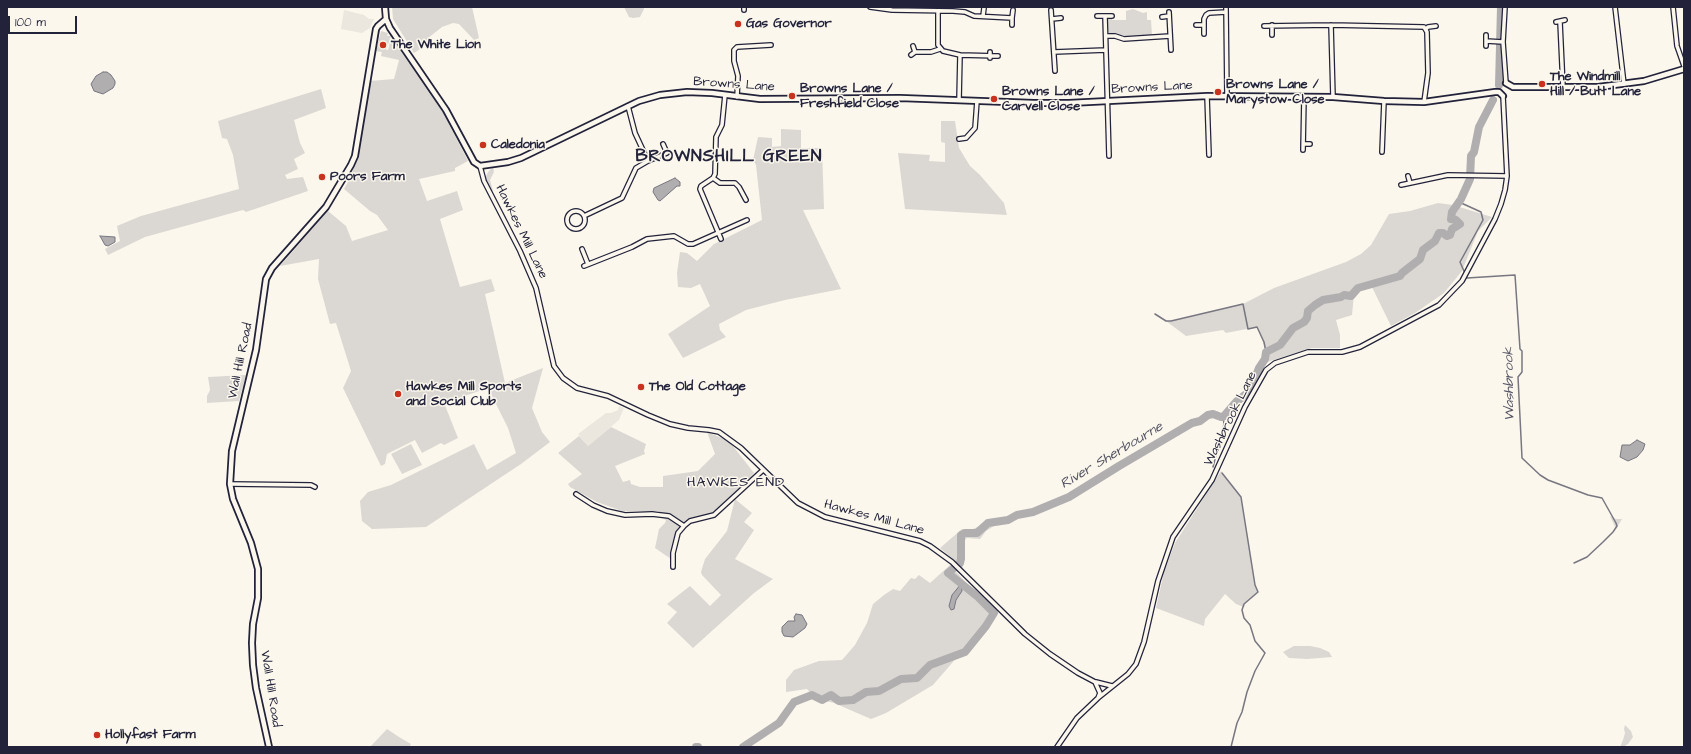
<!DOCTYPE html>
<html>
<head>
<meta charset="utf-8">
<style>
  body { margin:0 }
  #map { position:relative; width:1691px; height:754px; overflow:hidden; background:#fbf7ec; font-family:"Architects Daughter",sans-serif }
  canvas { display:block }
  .frame { position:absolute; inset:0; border:8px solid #22223b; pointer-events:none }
  .scale { position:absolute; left:8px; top:16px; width:69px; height:18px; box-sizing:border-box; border:2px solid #22223b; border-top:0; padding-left:5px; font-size:12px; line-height:14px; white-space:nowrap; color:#22223b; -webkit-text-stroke:3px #fbf7ec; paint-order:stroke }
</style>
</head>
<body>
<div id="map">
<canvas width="1691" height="754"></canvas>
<div class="frame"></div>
<div class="scale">100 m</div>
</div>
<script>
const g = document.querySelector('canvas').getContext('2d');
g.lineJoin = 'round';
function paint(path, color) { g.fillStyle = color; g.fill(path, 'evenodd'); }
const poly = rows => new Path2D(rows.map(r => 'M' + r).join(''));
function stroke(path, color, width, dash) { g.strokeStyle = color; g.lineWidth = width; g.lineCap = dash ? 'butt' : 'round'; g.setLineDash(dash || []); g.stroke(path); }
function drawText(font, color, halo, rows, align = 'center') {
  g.font = font + ' "Architects Daughter",sans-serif'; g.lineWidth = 3; g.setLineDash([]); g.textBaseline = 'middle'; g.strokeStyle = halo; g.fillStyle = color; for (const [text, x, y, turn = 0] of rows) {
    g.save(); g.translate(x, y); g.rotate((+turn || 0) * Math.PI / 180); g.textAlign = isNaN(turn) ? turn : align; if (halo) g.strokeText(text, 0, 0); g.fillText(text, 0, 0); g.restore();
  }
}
paint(poly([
  [344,10,364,15,369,19,374,19,370,28,362,33,341,29],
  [619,406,624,408,619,420,588,446,578,434,606,413,611,413,618,410]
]), '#ebe7df');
paint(poly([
  [392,7,472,7,479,38,474,40,459,24,453,23,442,27,428,38,423,47,414,53,393,19],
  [624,7,644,7,644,9,640,17,633,18,629,17],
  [1133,9,1143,13,1147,12,1147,20,1151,20,1152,35,1126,36,1109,33,1107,30,1108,18,1112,17,1112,20,1126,20,1126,11],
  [381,31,388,33,387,36,391,36,386,50,388,50,391,38,438,103,468,161,455,168,455,171,419,179,427,201,457,191,463,210,440,219,460,287,491,279,495,291,485,294,505,383,543,368,532,408,542,432,550,442,521,464,426,527,372,529,362,521,360,501,368,492,391,485,474,444,487,470,516,453,508,428,488,388,444,403,458,438,444,445,441,443,422,453,415,440,387,454,385,464,381,466,343,388,351,371,336,323,330,324,318,279,319,259,280,266,328,211,346,226,352,241,388,230,377,215,370,211,344,189,348,182,358,158,370,81,394,79,399,60,381,56,382,52,376,51],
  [321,89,326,108,294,120,300,143,305,153,294,159,298,169,285,175,287,179,303,177,308,191,246,212,243,210,145,237,108,255,105,249,120,241,117,226,141,216,239,189,233,155,227,139,222,138,218,121],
  [941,121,955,121,959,148,970,166,980,175,1004,203,1007,215,905,209,898,153,930,155,929,161,945,162,945,143,941,142],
  [781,129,801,130,801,148,822,148,824,209,803,210,841,289,785,300,746,310,719,324,720,330,726,337,683,358,668,334,710,306,700,284,691,288,678,287,677,273,680,252,687,253,697,261,714,244,762,220,756,165,753,160,758,137,772,138,772,147,781,146],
  [493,167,494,172,490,180,493,191,491,192,485,178,488,172],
  [1438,203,1453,205,1492,217,1478,231,1462,271,1444,293,1415,313,1391,326,1371,285,1356,289,1354,294,1352,315,1336,320,1340,335,1340,348,1312,348,1264,363,1266,352,1263,342,1257,327,1226,333,1223,330,1186,336,1166,321,1171,321,1243,304,1274,288,1346,262,1361,254,1371,245,1389,214,1410,211],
  [246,375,239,401,207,403,207,396,210,390,208,377],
  [611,427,646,444,644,451,645,454,615,466,623,482,630,480,631,484,640,487,663,487,663,476,698,471,715,454,707,432,729,441,754,473,748,480,711,514,695,517,684,523,677,532,671,559,655,548,659,529,665,523,666,520,660,517,659,511,622,511,597,502,570,487,568,484,582,474,558,453,579,436,588,446],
  [411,444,422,465,402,474,391,454],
  [1221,471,1241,497,1255,584,1258,592,1244,604,1245,606,1244,607,1236,604,1225,594,1205,619,1204,626,1156,608,1164,572,1175,543],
  [735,499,752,513,744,522,754,530,735,559,773,579,754,593,693,648,667,623,677,612,667,604,690,586,710,606,721,595,702,575,701,572,705,559,727,531],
  [1610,516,1616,519,1622,519,1616,529],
  [992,520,994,526,986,531,980,539,967,538,963,542,963,568,940,548,962,529,973,529],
  [950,565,994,613,973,644,965,652,959,655,933,685,886,713,871,719,834,703,822,700,812,695,807,689,786,692,786,680,794,670,819,661,842,660,855,645,867,623,873,604,884,595,893,589,900,591,911,578,915,579,919,575,930,583],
  [1294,646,1310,646,1320,648,1329,652,1332,657,1307,659,1289,658,1283,652],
  [1625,725,1631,731,1633,737,1628,744,1623,747,1620,747,1623,740,1625,733,1624,729],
  [387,729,399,737,411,744,409,747,370,747]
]), '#dbd8d3');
const water = poly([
  [103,72,107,72,111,75,115,81,115,84,113,88,103,94,94,91,91,84,96,76,103,72],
  [675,178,680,182,680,186,677,186,660,201,658,200,653,192,654,188,675,178],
  [100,236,115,237,115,242,108,246,105,245,100,236],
  [1637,440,1645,444,1643,450,1637,457,1628,461,1620,457,1622,445,1630,445,1637,440],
  [961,584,962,591,956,600,954,609,951,610,949,606,952,595,961,584],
  [796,614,802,615,807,624,805,628,793,637,784,636,782,632,782,627,788,621,795,621,794,617,796,614]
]);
paint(water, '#b1aeb0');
stroke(water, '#787681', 1);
stroke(poly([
  [1459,202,1481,212,1483,220,1460,262,1467,278,1515,275,1520,349,1522,351,1522,372,1518,377,1522,458,1540,475,1548,480,1588,495,1602,498,1616,523,1617,526,1613,532,1603,542,1587,557,1574,563],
  [1155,314,1166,321,1171,321,1243,304,1248,329,1257,327,1264,342,1266,352],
  [1213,467,1224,424,1223,417],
  [1222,473,1241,497,1255,585,1258,592,1244,604,1242,610,1244,618,1250,625,1255,641,1265,653,1255,671,1247,692,1242,712,1237,723,1231,747]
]), '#787681', 1.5);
stroke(poly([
  [1499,85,1501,7],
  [696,747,698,747],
  [743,747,779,723,794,702,812,695,822,700,831,695,839,701,853,700,866,692,879,691,901,679,917,678,930,665,965,652,986,626,994,613,978,597,948,573,960,563,961,559,961,535,965,533,977,533,988,523,1008,520,1017,515,1033,512,1069,497,1119,466,1192,423,1200,421,1208,415,1213,414,1221,417,1223,417,1236,402,1250,391,1259,368,1265,359,1266,352,1280,345,1293,328,1304,322,1307,318,1308,311,1315,305,1323,300,1341,297,1344,295,1351,296,1358,288,1400,276,1402,273,1420,259,1423,250,1435,241,1439,233,1443,233,1447,236,1450,235,1452,229,1460,224,1456,220,1451,219,1452,212,1461,199,1470,179,1471,156,1474,152,1479,127,1493,100]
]), '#b1aeb0', 8);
const minor = poly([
  [870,7,892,10,953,11,965,12,974,16,1012,18,1013,10],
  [1226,7,1227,96],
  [1505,7,1503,42,1506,83],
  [1615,7,1624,84],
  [1673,7,1677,46,1684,66],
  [744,10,744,7],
  [1051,10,1055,71],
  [938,11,938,45,943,51,960,55,959,100],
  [1169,12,1171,50],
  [983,16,984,8],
  [1097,16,1112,16],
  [1105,16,1109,156],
  [1162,17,1169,16],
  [1052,19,1061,18],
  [1556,22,1565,20],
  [1560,22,1563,87],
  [1012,25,1012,18],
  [1196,25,1204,25],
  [1331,25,1333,97],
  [1264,26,1331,25,1424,27,1427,32,1428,73,1424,102],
  [1426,29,1428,27,1436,26],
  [1204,34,1204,19,1206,15,1209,13,1226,12],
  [1272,35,1272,25],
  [1106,36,1115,36,1124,39,1170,36],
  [1486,41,1503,42],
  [913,46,915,52],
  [1486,46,1486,35],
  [990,52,990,58],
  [1054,52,1106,50],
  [911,55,915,52,931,52,940,49],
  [960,55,998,56],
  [1207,96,1209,155],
  [737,97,738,76,734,61,734,50,737,47,771,45],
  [628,106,635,133,648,161,667,153,663,144],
  [959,139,966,138,975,128,977,101],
  [1303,144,1310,144],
  [1303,150,1304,97],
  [1382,152,1384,101],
  [480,166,484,181,520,251,536,288,554,366,563,378,577,388,608,396,648,415,670,424,688,428,709,430,719,432,741,448,798,503,825,517,920,541,930,546,952,562,1025,634,1050,654,1078,673,1095,682,1100,693,1098,698],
  [1408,176,1410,183],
  [713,178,720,183,735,183,739,187,746,200],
  [1401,185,1448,175,1507,176],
  '567 220a9 9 0 1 1 18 0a9 9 0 1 1-18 0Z',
  [584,216,622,198,636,168,648,161],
  [721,239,700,189,701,186,713,178,715,174,716,137,722,125,725,95],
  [582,249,588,264],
  [584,266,632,247,647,239,674,236,688,244,693,244,747,220],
  [230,484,311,485,315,487],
  [576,494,593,505,607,511,625,515,652,514,669,516,684,526],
  [673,567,673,553,678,533,684,526,690,521,714,515,763,470],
  [1096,682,1112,686],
  [1057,747,1077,718,1098,698,1128,674,1136,664,1144,642,1158,581,1173,537,1212,480,1245,407,1266,370,1275,363,1308,352,1342,352,1360,347,1439,305,1462,281,1495,219,1501,204,1505,190,1507,176,1503,96]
]);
const tertiary = poly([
  [385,7,386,19,390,28,446,110,474,162,480,166,508,162,521,158,639,101,660,95,687,92,712,93,760,99,900,98,1034,103,1069,103,1207,96,1333,97,1384,101,1424,102,1495,92,1499,92,1503,96],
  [1506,83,1513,87,1598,87,1644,81,1684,69],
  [269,747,256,688,253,665,252,643,253,624,258,598,258,569,251,543,233,499,230,484,232,451,256,350,266,279,272,268,326,207,351,165,355,156,376,29,378,26,386,19]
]);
stroke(minor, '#22223b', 6);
stroke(tertiary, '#22223b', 8);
stroke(minor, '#fbf7ec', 3.5);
stroke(tertiary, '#fbf7ec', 4.5);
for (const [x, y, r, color] of [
  [738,24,4,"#c8321e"],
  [383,45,4,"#c8321e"],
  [1542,84,4,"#c8321e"],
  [1218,92,4,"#c8321e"],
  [792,96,4,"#c8321e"],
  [994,99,4,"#c8321e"],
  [483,145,4,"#c8321e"],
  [322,177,4,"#c8321e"],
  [641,387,4,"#c8321e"],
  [398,394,4,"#c8321e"],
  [97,735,4,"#c8321e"]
]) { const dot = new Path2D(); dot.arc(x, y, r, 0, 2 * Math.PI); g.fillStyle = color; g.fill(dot); stroke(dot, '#fbf7ec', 1.5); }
drawText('bold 13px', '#22223b', '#fbf7ec', [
  ["Gas Governor",746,24],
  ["The White Lion",391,45],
  ["The Windmill",1550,77],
  ["Hill / Butt Lane",1550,92],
  ["Browns Lane /",1226,85],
  ["Marystow Close",1226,100],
  ["Browns Lane /",800,89],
  ["Freshfield Close",800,104],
  ["Browns Lane /",1002,92],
  ["Carvell Close",1002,107],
  ["Caledonia",491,145],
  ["Poors Farm",330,177],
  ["Hawkes Mill Sports",406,387],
  ["and Social Club",406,402],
  ["The Old Cottage",649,387],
  ["Hollyfast Farm",105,735]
], 'left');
drawText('13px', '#22223b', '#fbf7ec', [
  ["Browns Lane",734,85,4],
  ["Browns Lane",1152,88,-3],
  ["Hawkes Mill Lane",521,232,64],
  ["Wall Hill Road",241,361,-78],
  ["Washbrook Lane",1231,419,-64],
  ["Hawkes Mill Lane",874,518,15],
  ["Wall Hill Road",270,689,81]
]);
drawText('italic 14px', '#545364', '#fbf7ec', [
  ["Washbrook",1510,384,-91],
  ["River Sherbourne",1112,456,-31]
]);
g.letterSpacing = '1px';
drawText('14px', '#22223b', '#fbf7ec', [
  ["HAWKES END",736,483]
]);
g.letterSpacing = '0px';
g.letterSpacing = '1px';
drawText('bold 17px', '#22223b', '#fbf7ec', [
  ["BROWNSHILL GREEN",729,157]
]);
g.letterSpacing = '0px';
</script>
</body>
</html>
